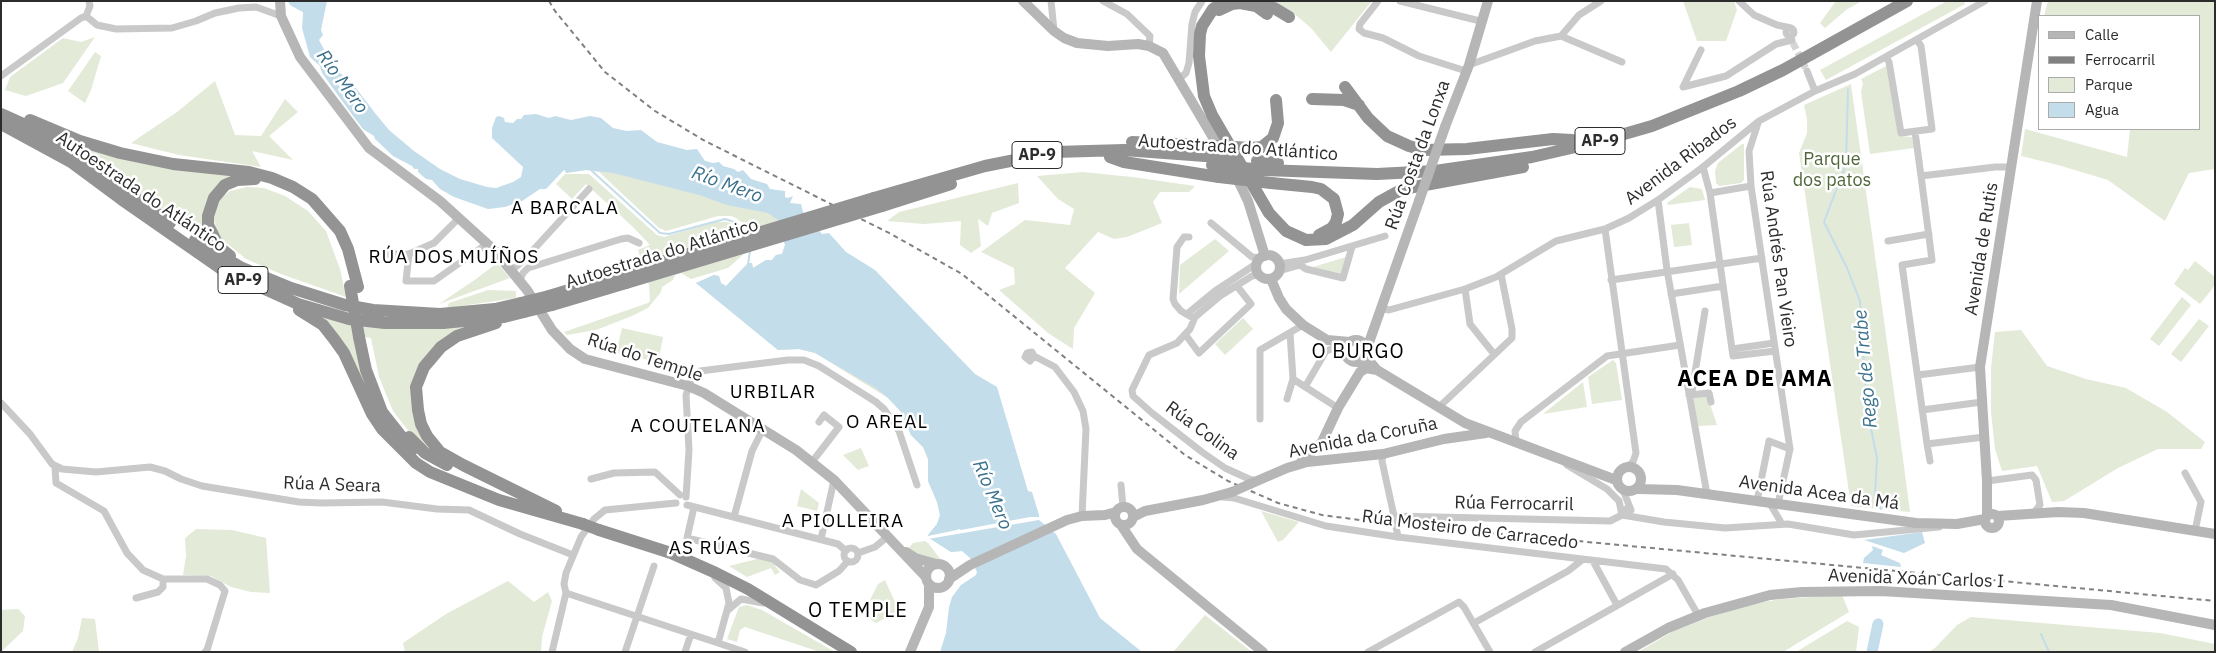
<!DOCTYPE html>
<html>
<head>
<meta charset="utf-8">
<style>
  body { margin:0 }
  #map { position:relative; width:2216px; height:653px; overflow:hidden; background:#fff; font-family:"IBM Plex Sans",sans-serif }
  canvas { display:block }
  .frame { position:absolute; inset:0; border:2px solid #2c2c2c; pointer-events:none }
  .legend { position:absolute; left:2038px; top:15px; width:162px; height:115px; box-sizing:border-box; background:#fff; border:1px solid #ababab; margin:0; padding:6px 9px; list-style:none; font-size:15px; color:#2c2c2c }
  .legend li { display:flex; align-items:center; gap:10px; height:25px }
  .legend b { width:25px; border:1px solid #ababab }
</style>
</head>
<body>
<div id="map">
<canvas width="2216" height="653"></canvas>
<div class="frame"></div>
<ul class="legend">
<li><b style="height:6px;background:#b6b6b6"></b>Calle</li>
<li><b style="height:6px;background:#818181"></b>Ferrocarril</li>
<li><b style="height:14px;background:#e3ead8"></b>Parque</li>
<li><b style="height:14px;background:#c4ddea"></b>Agua</li>
</ul>
</div>
<script>
const g = document.querySelector('canvas').getContext('2d');
g.lineJoin = 'round';
function paint(path, color) { g.fillStyle = color; g.fill(path, 'evenodd'); }
const poly = rows => new Path2D(rows.map(r => 'M' + r).join(''));
function stroke(path, color, width, dash) { g.strokeStyle = color; g.lineWidth = width; g.lineCap = dash ? 'butt' : 'round'; g.setLineDash(dash || []); g.stroke(path); }
function drawText(font, color, halo, rows, align = 'center') {
  g.font = font + ' "IBM Plex Sans",sans-serif'; g.lineWidth = 5; g.setLineDash([]); g.textBaseline = 'middle'; g.strokeStyle = halo; g.fillStyle = color; for (const [text, x, y, turn = 0] of rows) {
    g.save(); g.translate(x, y); g.rotate((+turn || 0) * Math.PI / 180); g.textAlign = isNaN(turn) ? turn : align; if (halo) g.strokeText(text, 0, 0); g.fillText(text, 0, 0); g.restore();
  }
}
paint(poly([
  [1271,1,1371,1,1371,2,1331,52,1311,28,1291,11],
  [1683,1,1734,1,1737,10,1726,41,1697,41],
  [1836,1,1862,1,1846,10,1825,28,1820,23],
  [1947,1,1964,1,1965,4,1826,80,1820,70],
  [2048,1,2215,1,2215,169,2189,173,2165,221,2108,180,2058,165,2021,156,2025,129,2127,157,2130,129,2200,129,2200,16,2044,16],
  [95,37,63,83,26,96,5,90,10,77,63,38,81,42],
  [95,52,101,56,91,90,85,103,68,91],
  [1888,65,1898,132,1900,136,1912,137,1914,148,1870,154,1861,92,1863,83,1861,79],
  [215,81,235,135,261,136,285,99,298,112,269,136,293,160,252,151,261,167,179,155,131,143,177,112],
  [1851,84,1897,414,1910,512,1851,506,1799,153,1807,133,1807,119,1804,105],
  [66,142,247,177,210,199,215,247],
  [1742,144,1744,144,1744,180,1741,183,1719,186,1716,183,1715,171,1718,163],
  [601,168,769,209,889,344,962,551,951,552,929,538,928,535,937,524,940,515,937,502,928,481,928,459,923,447,911,435,901,412,888,398,815,353,799,349,778,350,696,283,714,275,719,276,721,283,726,286,748,263,752,263,753,268,766,260,772,260,776,255,782,254,785,245,778,221,747,231,744,224,736,218,731,216,718,216,666,231,659,228,599,172,586,170,566,173,565,170],
  [1083,172,1132,177,1195,186,1189,192,1160,192,1153,202,1162,223,1127,237,1114,239,1098,232,1065,268,1095,293,1074,328,1073,349,1048,333,999,290,1015,284,1014,268,981,252,1025,220,1070,225,1074,209,1058,199,1037,176],
  [565,174,589,174,657,235,664,237,716,222,727,222,734,224,739,231,745,253,728,268,691,279,681,273,675,275,673,280,662,287,661,292,648,308,632,316,596,330,567,335,564,332,648,303,650,301,649,285,638,250,650,245,633,227,586,184,572,199,556,184],
  [1018,183,1019,203,992,213,988,226,978,219,981,246,971,253,960,245,961,221,924,224,887,221,899,212],
  [247,187,264,188,285,196,308,211,326,231,340,269,346,297,281,274,246,259,218,236,213,216,220,199,230,191],
  [1690,187,1702,189,1705,200,1668,205,1667,203],
  [1689,223,1692,245,1674,247,1671,225],
  [1215,239,1229,251,1179,294,1180,265],
  [1346,257,1341,275,1313,267],
  [2195,261,2215,277,2215,284,2212,289,2200,304,2174,284,2185,268,2188,270],
  [497,263,510,278,439,304,476,279],
  [488,290,516,291,516,298,447,308,449,303],
  [2182,297,2191,305,2159,346,2150,339],
  [320,314,472,325,455,333,414,388,435,452,414,438,393,411,379,377,371,338,356,336,368,390],
  [1243,318,1253,329,1225,355,1215,344],
  [2199,319,2209,326,2181,362,2171,354],
  [622,328,663,337,658,362,616,353],
  [2021,330,2047,366,2086,379,2126,388,2167,412,2205,442,2201,449,2158,449,2118,468,2064,501,2052,502,2037,466,2002,471,1995,449,1991,412,1991,368,1995,332],
  [1613,360,1616,363,1622,400,1592,404,1588,377],
  [1583,382,1587,407,1543,414],
  [1707,395,1717,425,1698,426,1693,397],
  [861,448,869,466,858,470,843,455],
  [801,489,819,503,817,511,797,506],
  [1261,511,1299,522,1283,540,1278,542],
  [196,529,232,530,266,538,270,593,251,592,231,587,211,576,183,575,186,556,185,538],
  [925,541,928,543,941,560,921,557,909,548,913,543],
  [765,557,776,564,775,566,780,572,775,575,771,568,747,577,729,566],
  [885,580,899,611,876,623,871,620,867,606,878,584],
  [508,581,534,602,548,592,552,601,542,637,541,652,405,652,403,643,446,614],
  [1842,595,1849,612,1783,652,1638,652,1672,632,1707,618,1751,604,1782,599],
  [747,605,762,610,835,652,820,652,745,627,740,630,737,642,727,639,739,607],
  [18,609,25,616,23,631,1,652,1,610],
  [1205,615,1252,652,1173,652],
  [1971,617,2160,633,2215,644,2215,652,1929,652,1935,648,1957,625],
  [82,618,95,619,99,652,72,652,78,638],
  [1847,621,1859,627,1856,652,1796,652]
]), '#e3ead8');
paint(poly([
  [304,1,327,1,321,30,323,35,319,40,331,63,341,74,349,79,375,113,389,130,414,151,440,169,460,179,487,187,496,188,513,182,521,177,523,167,492,138,492,128,496,117,499,116,504,118,505,122,513,123,517,119,521,119,524,115,536,114,549,118,555,116,571,120,590,116,601,118,613,128,627,131,641,130,657,142,687,150,697,149,705,161,713,163,719,162,723,166,734,169,738,172,743,170,751,179,767,184,770,189,785,191,785,197,788,198,793,196,790,203,801,204,803,212,822,234,829,233,846,252,875,270,975,374,997,387,1028,491,1032,492,1039,515,1039,520,1056,534,1100,618,1142,652,940,652,946,633,949,607,952,597,961,585,976,575,977,572,970,558,962,551,951,552,929,538,928,535,937,524,940,515,937,502,928,481,928,459,923,447,911,435,901,412,888,398,877,389,815,353,799,349,778,350,696,283,714,275,719,276,721,283,726,286,748,263,752,263,753,268,766,260,772,260,776,255,782,254,785,245,778,220,768,213,727,205,699,195,613,173,586,170,566,173,565,170,563,171,546,189,540,189,522,201,505,207,488,209,454,197,440,189,432,180,426,179,418,172,418,169,414,169,412,166,393,156,375,139,374,136,363,129,353,116,322,73,320,66,310,57,302,28],
  [1922,532,1925,543,1904,553,1864,540],
  [1872,546,1883,550,1881,555,1900,563,1901,567,1863,563,1864,558,1873,550]
]), '#c4ddea');
paint(poly([
  [1030,517,1039,517,1039,520,928,539,928,536,957,530,959,529,961,530]
]), '#fff');
stroke(poly([
  [1848,89,1846,164,1824,222,1847,268,1860,301,1867,409,1877,458,1875,494,1881,509],
  [592,171,660,233,669,234,725,219,737,223,743,232],
  [748,265,750,250],
  [2041,634,2049,652]
]), '#c4ddea', 2);
stroke(poly([
  [294,1,312,11],
  [1872,652,1878,624]
]), '#c4ddea', 11);
stroke(poly([
  [1793,43,1807,71]
]), '#d5d5d5', 7, [7, 3.5]);
stroke(poly([
  [1051,1,1054,30],
  [1103,1,1127,14,1150,36,1149,46],
  [1378,1,1360,24,1359,29,1364,33,1383,38,1419,56,1466,71],
  [1400,1,1480,21],
  [1739,1,1754,15,1777,25,1791,28],
  [86,16,90,6,89,1],
  '1786 32a4 4 0 1 1 8 0a4 4 0 1 1-8 0Z',
  [1561,36,1622,62],
  [1701,50,1683,87,1726,76,1776,44,1792,40],
  [1886,57,1889,62,1901,133,1932,129,1921,46,1917,40],
  [1469,65,1535,41,1561,36,1579,15,1601,1],
  [1807,71,1815,91],
  [1,76,81,18,86,16,97,25,116,29,172,28,196,21,215,13,239,8,256,7,281,16],
  [1179,79,1186,73,1189,63,1192,24,1195,12,1202,1],
  [1758,123,1749,151,1751,186,1790,449,1778,504],
  [1915,132,1921,176,1995,167,2011,167],
  [1703,167,1710,193,1733,356,1775,351],
  [1921,176,1932,260,1902,265,1927,444,1984,437],
  [1710,193,1751,186],
  [1658,200,1667,270,1707,494],
  [459,218,434,243,409,254,406,281,434,281,488,243],
  [1211,223,1252,257,1260,258],
  [1605,229,1636,453,1633,462,1627,467],
  [1189,237,1184,237,1177,247,1173,299,1175,304,1181,311,1193,318],
  [1888,241,1929,234],
  [386,254,409,254],
  [1279,264,1305,260,1385,236],
  [512,270,525,259,589,189],
  [1279,271,1300,265,1306,269,1343,278,1352,247],
  [520,280,523,273,528,268,621,239,628,238,639,243],
  [1611,280,1762,258],
  [1465,289,1470,324,1494,354],
  [1671,294,1723,286],
  [1381,308,1389,310,1465,289,1496,277,1556,241,1605,229,1629,218,1658,200,1703,167,1759,121,1815,91,1855,74,1985,1],
  [1187,314,1215,291,1256,264],
  [1290,333,1293,379,1338,408],
  [1185,334,1199,353,1251,304,1237,286],
  [1732,349,1774,343],
  [1034,356,1030,361,1025,357,1027,353,1032,352,1034,356,1055,367,1074,392,1083,411,1086,429,1082,516],
  [1918,375,1980,367],
  [1305,387,1326,351,1337,347],
  [1689,395,1692,391,1705,311],
  [1689,395,1709,393,1711,402],
  [1287,399,1293,379],
  [1,403,30,434,52,464,62,469,96,472,150,467,165,471,181,479,202,486,299,502,321,503,382,502,437,509,469,510,520,534,573,555],
  [1438,408,1512,338,1512,329,1501,274],
  [1922,410,1982,402],
  [1260,419,1260,350,1303,325],
  [1516,442,1515,431,1521,422,1607,356,1680,345],
  [1927,444,1930,461],
  [1383,454,1382,461,1394,516,1610,521,1622,515,1628,507],
  [812,462,839,427,824,415,819,422],
  [1567,465,1607,489,1619,501,1622,515],
  [55,467,56,483,104,511,127,553,143,570,163,579,207,579,220,585,225,591,207,650,205,652],
  [2185,473,2201,502,2195,531],
  [591,479,614,473,655,472,680,495],
  [1257,481,1249,479,1225,468,1202,452,1152,413,1133,396,1132,390,1149,355,1177,343,1190,329,1195,317,1220,296,1252,276,1258,275],
  [1987,481,2032,475,2036,480,2040,505,2033,514],
  [1121,485,1123,507],
  [1623,490,1631,510],
  [686,497,689,450,686,395,692,377,700,371,788,360,804,360,819,366,876,402,884,409,899,431,917,485],
  [1223,497,1234,498,1326,526,1398,537,1666,569,1678,580,1698,615],
  [1757,501,1769,441,1790,449],
  [1769,502,1782,524],
  [687,505,838,544,846,551],
  [694,507,687,538,773,559,800,580,816,585,839,571,848,561],
  [1622,515,1664,522,1725,528,1788,524,1854,535,1939,527],
  [734,517,752,451,763,429],
  [821,539,834,480],
  '844 555a7 7 0 1 1 14 0a7 7 0 1 1-14 0Z',
  [858,553,875,547,887,537],
  [1593,561,1617,605],
  [566,593,718,643,729,603,726,588,715,578],
  [136,598,158,592,163,587,163,579],
  [728,610,741,599,763,603],
  [1474,623,1568,571,1582,560],
  [718,643,745,652],
  [552,652,566,593,564,584,566,573,581,537,594,519,605,510,676,503],
  [625,652,654,566],
  [685,652,691,634],
  [1368,652,1459,602,1464,607,1490,652],
  [1535,652,1673,574]
]), '#c9c9c9', 7);
stroke(poly([
  [280,1,281,16,300,57,369,148,440,201,494,250,527,290,552,330,570,349,585,359,688,386,704,393,796,450,834,480,926,577],
  [1023,1,1054,31,1064,38,1077,43,1108,46,1138,44,1149,46,1163,53,1221,151],
  [1445,127,1469,65,1488,1],
  [1235,174,1248,201,1265,256],
  '1256 267a12 12 0 1 1 24 0a12 12 0 1 1-24 0Z',
  [1271,279,1279,298,1286,309,1303,325,1327,340,1350,342],
  '1345 351a11 11 0 1 1 22 0a11 11 0 1 1-22 0Z',
  [1366,351,1419,201],
  [1365,356,1377,370,1465,423,1616,480],
  [1301,462,1322,442,1338,408,1360,372,1366,368,1377,370],
  '1617 479a12 12 0 1 1 24 0a12 12 0 1 1-24 0Z',
  [1250,484,1287,468,1307,462,1383,454,1444,439,1486,433],
  [1638,489,1677,490,1916,523,1957,524,1985,519],
  '1115 516a9 9 0 1 1 18 0a9 9 0 1 1-18 0Z',
  '1985 521a7 7 0 1 1 14 0a7 7 0 1 1-14 0Z',
  [1987,516,1987,481,1980,367,2037,1],
  [1998,516,2058,512,2084,513,2215,534],
  [1133,517,1145,511,1203,500,1232,492],
  [1121,525,1137,549,1263,652],
  [906,552,915,558,936,564],
  '926 576a12 12 0 1 1 24 0a12 12 0 1 1-24 0Z',
  [949,579,970,565,1067,520,1082,516,1105,515,1116,512],
  [910,652,929,607,929,584],
  [1625,652,1668,628,1705,613,1770,595,1802,592,1881,591,2111,605,2215,625]
]), '#b6b6b6', 10);
stroke(poly([
  [1225,1,1213,9,1202,26,1200,34,1199,56,1204,96,1212,115,1269,213,1286,231,1306,240,1326,239,1353,225,1379,202,1399,191,1414,187,1523,167],
  [1258,2,1274,8,1289,17],
  [1219,10,1232,4,1240,3,1256,6,1267,14],
  [1345,87,1368,118,1387,136,1409,146,1423,150,1467,149,1553,139,1572,140],
  [1312,99,1344,100,1359,105],
  [1,114,30,127,71,152,170,223],
  [30,120,80,141,120,153,173,164,249,172,272,178,293,187,312,199,340,231,348,249,358,287],
  [1,124,71,162,121,199,223,270,298,304,349,319,385,323,443,323,504,317,524,312],
  [1132,142,1199,145],
  [1251,148,1262,147,1273,138,1278,123,1276,100],
  [1110,157,1124,162,1219,177],
  [1257,161,1278,163],
  [1264,170,1377,174,1435,171,1532,157,1593,143,1652,126,1739,91,1783,70,1907,1],
  [1271,183,1312,187,1321,189,1334,199,1338,214,1336,222,1332,228,1319,235],
  [874,198,985,166,1055,152,1124,150,1205,156],
  [882,206,951,184],
  [195,240,240,267,291,288,345,305,373,310,440,314,495,309,521,303],
  [230,256,219,247,208,225,208,216,214,198,225,185,237,180,255,179],
  [549,296,622,274],
  [552,305,626,283],
  [299,310,323,325,334,339,344,353,372,414,382,429,416,463,430,472,499,500,583,524],
  [496,323,457,336,441,347,424,367,416,387,418,410,421,424,427,436,440,452,463,465,556,511],
  [359,337,366,370,382,412,412,450],
  [409,437,425,453,447,465],
  [599,530,671,553,716,573,748,589,851,652]
]), '#939393', 12);
stroke(poly([
  [549,1,555,11,605,72,655,111,705,141,891,234,962,274,1185,455,1228,481,1278,503,1322,515,1375,522,2215,601]
]), '#818181', 2, [5, 4]);
stroke(poly([
  [1394,516,1398,537]
]), '#c9c9c9', 7);
stroke(poly([
  [1419,201,1445,127],
  [1232,492,1250,484]
]), '#b6b6b6', 10);
stroke(poly([
  [1199,145,1251,148],
  [1205,156,1227,158],
  [1212,165,1264,170],
  [1219,177,1271,183],
  [622,274,874,198],
  [626,283,882,206],
  [350,286,359,337],
  [521,303,549,296],
  [524,312,552,305],
  [583,524,599,530]
]), '#939393', 12);
for (const [x, y, w] of [
  [1600,141,50],
  [1037,155,50],
  [243,280,50]
]) { const box = new Path2D(); box.roundRect(x - w / 2, y - 13.5, w, 27, 4); g.fillStyle = '#fff'; g.fill(box); stroke(box, '#2c2c2c', 1); }
drawText('bold 16px', '#2c2c2c', null, [
  ["AP-9",1600,141],
  ["AP-9",1037,155],
  ["AP-9",243,280]
]);
drawText('18px', '#2c2c2c', '#fff', [
  ["Autoestrada do Atlántico",1238,148,4],
  ["Rúa Costa da Lonxa",1418,155,-70],
  ["Avenida Ribados",1681,161,-37],
  ["Autoestrada do Atlántico",141,192,34],
  ["Avenida de Rutis",1982,249,-81],
  ["Autoestrada do Atlántico",662,254,-17],
  ["Rúa Andrés Pan Vieiro",1778,259,82],
  ["Rúa do Temple",645,358,18],
  ["Rúa Colina",1202,431,36],
  ["Avenida da Coruña",1363,438,-11],
  ["Rúa A Seara",332,485,2],
  ["Avenida Acea da Má",1819,493,8],
  ["Rúa Ferrocarril",1514,504,1],
  ["Rúa Mosteiro de Carracedo",1470,530,7],
  ["Avenida Xoán Carlos I",1916,579,2]
]);
drawText('18px', '#51663a', '#fff', [
  ["Parque",1832,160],
  ["dos patos",1832,181]
]);
drawText('italic 19px', '#3b718c', '#fff', [
  ["Río Mero",342,82,54],
  ["Río Mero",727,185,20],
  ["Rego de Trabe",1866,369,-95],
  ["Río Mero",992,495,67]
]);
g.letterSpacing = '1px';
drawText('19px', '#000', '#fff', [
  ["A BARCALA",565,209],
  ["RÚA DOS MUÍÑOS",454,258],
  ["URBILAR",773,393],
  ["O AREAL",887,423],
  ["A COUTELANA",698,427],
  ["A PIOLLEIRA",843,522],
  ["AS RÚAS",710,549]
]);
g.letterSpacing = '0px';
g.letterSpacing = '1px';
drawText('20px', '#000', '#fff', [
  ["O BURGO",1358,352],
  ["O TEMPLE",858,611]
]);
g.letterSpacing = '0px';
g.letterSpacing = '1px';
drawText('bold 22px', '#000', '#fff', [
  ["ACEA DE AMA",1755,380]
]);
g.letterSpacing = '0px';
</script>
</body>
</html>
